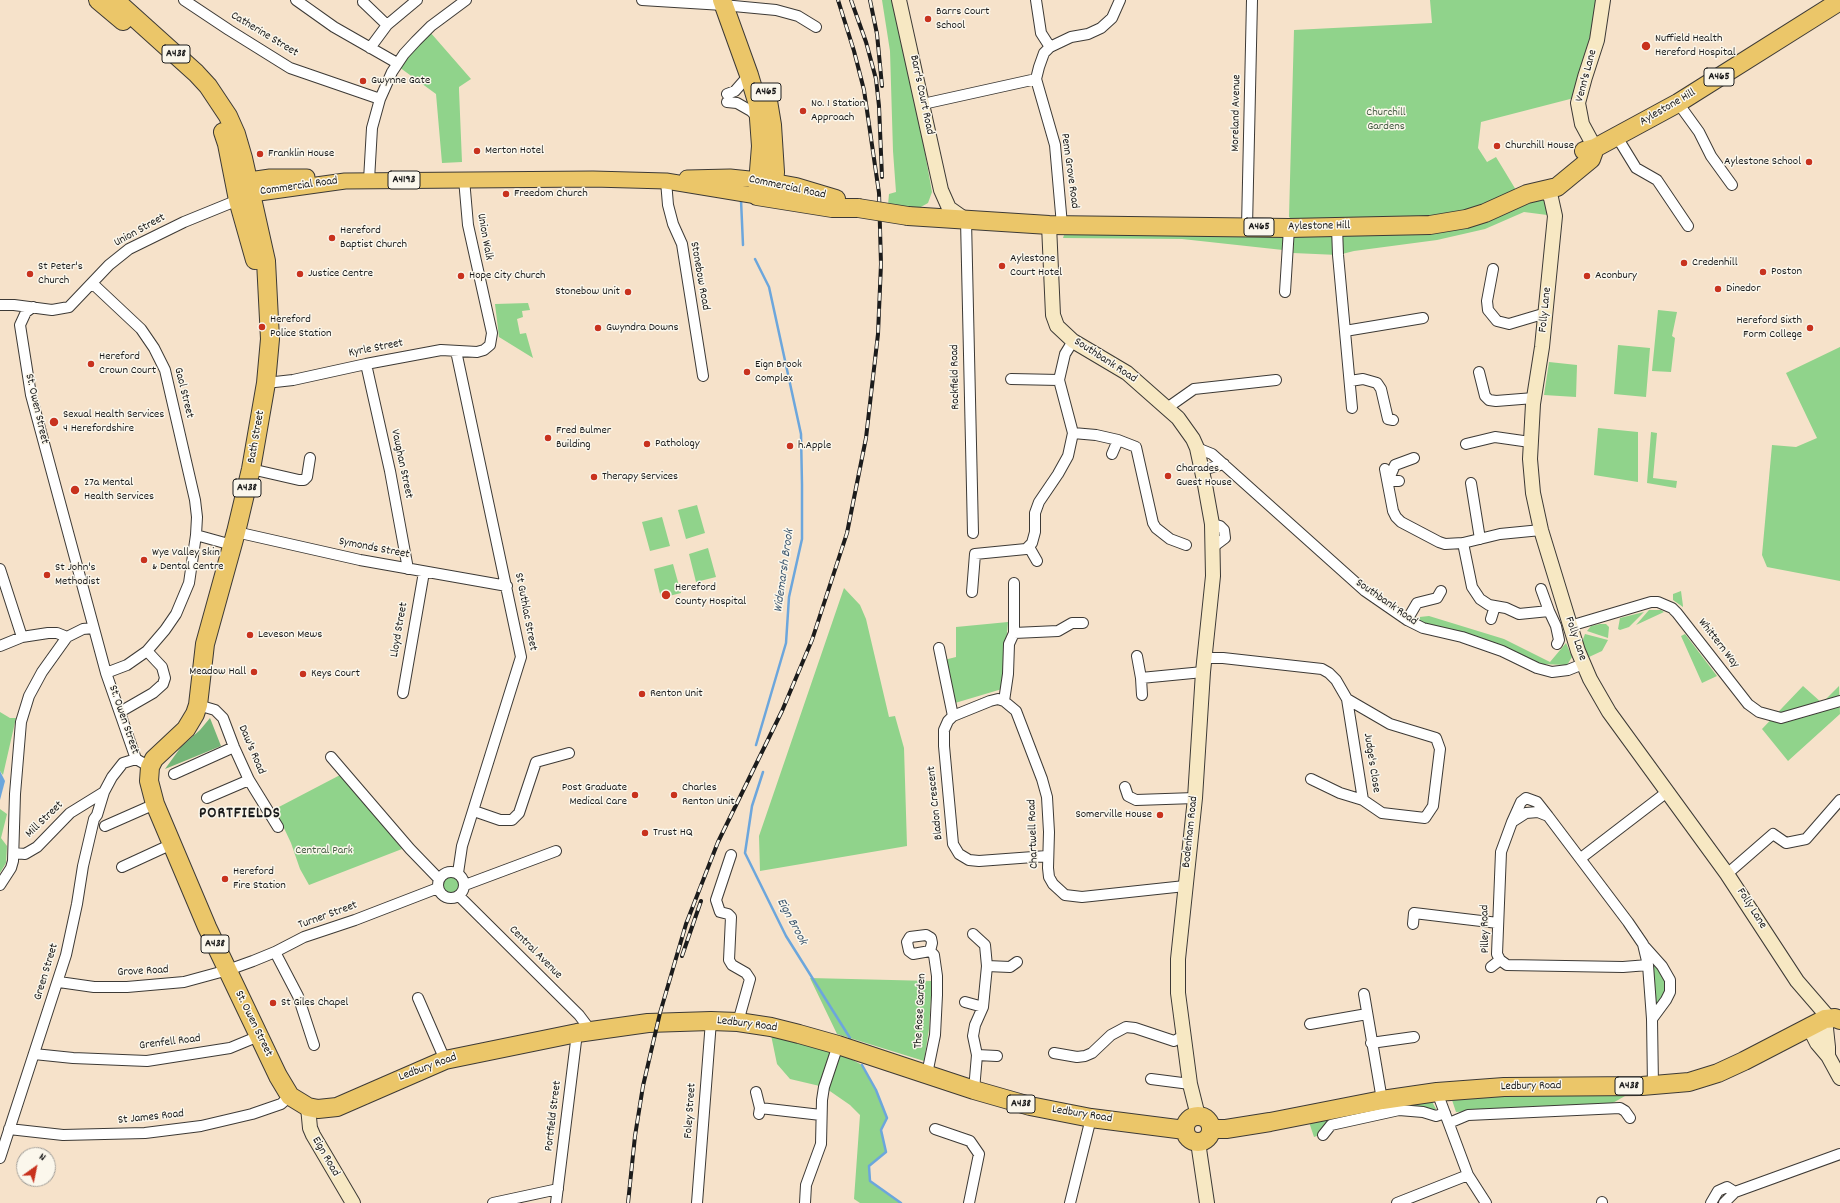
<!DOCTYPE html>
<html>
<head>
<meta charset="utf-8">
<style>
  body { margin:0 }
  #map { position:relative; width:1840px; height:1203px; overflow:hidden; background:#f6e2ca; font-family:Dekko,sans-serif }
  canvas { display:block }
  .north { position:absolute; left:16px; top:1147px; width:40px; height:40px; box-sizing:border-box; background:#fbf7ec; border:1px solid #a29f99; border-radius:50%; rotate:33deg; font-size:11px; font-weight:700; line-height:16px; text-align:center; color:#1c1c1c }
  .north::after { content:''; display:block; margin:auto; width:14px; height:18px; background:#c8321e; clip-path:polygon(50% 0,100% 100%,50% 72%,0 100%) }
</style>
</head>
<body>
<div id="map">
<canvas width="1840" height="1203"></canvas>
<div class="north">N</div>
</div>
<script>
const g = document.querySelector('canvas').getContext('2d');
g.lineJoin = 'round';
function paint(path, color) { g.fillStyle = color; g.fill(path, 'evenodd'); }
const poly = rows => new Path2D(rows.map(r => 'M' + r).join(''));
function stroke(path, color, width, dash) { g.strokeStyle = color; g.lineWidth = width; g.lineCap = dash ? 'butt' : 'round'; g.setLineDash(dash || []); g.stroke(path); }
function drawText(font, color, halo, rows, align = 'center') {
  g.font = font + ' Dekko,sans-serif'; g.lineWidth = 3; g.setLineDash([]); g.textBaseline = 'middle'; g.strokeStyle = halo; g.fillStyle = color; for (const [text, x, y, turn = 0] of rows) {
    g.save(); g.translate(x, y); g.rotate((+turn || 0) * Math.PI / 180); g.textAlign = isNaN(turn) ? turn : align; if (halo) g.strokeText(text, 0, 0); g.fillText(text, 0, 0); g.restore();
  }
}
paint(poly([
  [882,0,892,0,919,120,932,192,928,203,919,208,888,205,889,194,896,192,893,151,890,51],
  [1430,0,1596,0,1591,32,1574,98,1481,122,1478,148,1487,162,1496,157,1519,195,1446,218,1291,219,1289,217,1294,30,1432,23],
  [430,32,471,79,459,87,459,90,462,162,442,163,436,94,399,67],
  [1527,194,1545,199,1555,216,1524,212,1485,229,1437,240,1354,251,1338,255,1293,253,1294,236,1423,225],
  [1065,232,1284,234,1283,250,1182,239,1063,238],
  [528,303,530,310,522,311,523,317,517,319,520,334,526,333,533,358,499,337,495,304],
  [1658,310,1677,312,1672,336,1675,338,1671,372,1652,371],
  [1618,345,1650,348,1646,397,1614,394],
  [1840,347,1840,581,1767,567,1762,555,1772,445,1796,447,1817,438,1786,373],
  [1549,362,1577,365,1576,397,1544,395],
  [1598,428,1638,432,1638,482,1594,475],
  [1651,432,1657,433,1653,478,1677,481,1676,488,1647,483],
  [697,505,705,533,686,539,678,510],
  [662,517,670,546,650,551,642,522],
  [708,548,716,577,696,582,689,554],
  [673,564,681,593,661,598,654,569],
  [844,588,860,605,866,619,889,717,895,716,904,748,907,846,760,871,759,836],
  [1681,591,1683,606,1683,607,1673,600,1673,594],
  [1649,610,1661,610,1664,612,1636,625],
  [1644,612,1629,627,1620,630,1618,629,1620,618],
  [1429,616,1504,639,1550,662,1566,643,1572,657,1567,665,1540,664,1410,618],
  [1008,622,1002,689,955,703,944,660,956,657,956,627],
  [1600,624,1606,624,1609,627,1608,638,1587,631,1591,626],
  [1585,634,1608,640,1602,651,1589,657,1582,642],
  [1685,634,1717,676,1702,683,1681,636],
  [1803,686,1822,703,1839,686,1840,714,1788,761,1762,729],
  [0,712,10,718,16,718,3,775,0,771],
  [342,774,402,849,309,885,300,869,291,843,275,809],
  [0,809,7,814,1,838,7,846,6,863,0,873],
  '438 885a13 13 0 1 1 26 0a13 13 0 1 1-26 0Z',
  [1646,956,1662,966,1670,992,1652,1019],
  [810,978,932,981,929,1029,924,1061,837,1034],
  [771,1035,843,1055,862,1065,876,1090,887,1118,881,1130,886,1152,870,1166,870,1181,901,1203,860,1203,854,1199,860,1115,850,1105,824,1087,790,1079,777,1064],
  [1632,1092,1611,1104,1456,1112,1452,1100,1485,1096],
  [1430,1098,1436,1109,1434,1111,1330,1123,1320,1135,1314,1137,1308,1119]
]), '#90d38b');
paint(poly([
  [210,718,221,746,165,769,181,747,200,730]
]), '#74b577');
paint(poly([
  [0,771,5,781,0,800]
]), '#6ca6dc');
stroke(poly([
  [741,200,743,245],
  [755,259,769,287,801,434,802,485,802,539,789,597,786,643,756,745],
  [763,772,752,806,745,853,786,936,850,1038],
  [862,1065,876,1090,887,1118,881,1130,886,1152,869,1166,870,1181,901,1203]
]), '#6ca6dc', 2.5);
const street = poly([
  [184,0,229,30,290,68,380,99],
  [296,0,334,27,397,63],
  [642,0,723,5,776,10,798,16,816,27],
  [1036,0,1041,33,1050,47],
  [363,2,387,25],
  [370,48,387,25,417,0],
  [727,94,735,91,749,75],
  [727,102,737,103,751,111,758,118],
  [1678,103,1699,132,1711,156,1732,185],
  [923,104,1036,79],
  [1617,137,1636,168,1657,180,1688,226],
  [369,180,372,128,380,99,392,72,404,54,416,41,431,26,466,0],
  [666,181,668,205,673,224,682,244,703,376],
  [966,220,973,533],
  [1062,225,1055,145,1036,79,1039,67,1044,53,1050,47,1071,37,1088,34,1101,28,1112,18,1120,0],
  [1247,227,1252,0],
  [1337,227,1338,255,1352,408],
  [1493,269,1487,301,1488,310,1497,321,1509,324,1546,313],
  [92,283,141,329,154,348,165,370,195,500,197,517,196,535,189,583,176,614,165,630,147,651,127,665,106,673],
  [1285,292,1289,228],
  [0,305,14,305,52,310,69,307,109,265,129,249,184,222,238,200],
  [33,307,26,312,20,325,31,395,106,673,136,759,150,767],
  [1345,331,1423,318],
  [456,351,521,657,462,846,458,873],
  [366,364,390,471,408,569],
  [1479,372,1485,396,1489,400,1496,401,1534,398],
  [1011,379,1059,380],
  [1350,381,1363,379,1377,383,1381,389,1388,419,1393,420],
  [266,383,293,380,366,364,441,350,477,352,484,350,490,345,492,333,468,225,464,179],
  [1167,408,1194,389,1276,380],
  [1073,433,1096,435,1118,440,1136,447,1153,523,1156,528,1170,539,1186,545],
  [1466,444,1495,437,1530,442],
  [1197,448,1212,454,1365,591,1407,620,1423,628,1462,637,1502,651,1537,668,1552,672,1568,670,1583,664],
  [1112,454,1118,440],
  [251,469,299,480,304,480,307,477,310,458],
  [1385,469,1393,511,1396,517,1401,522,1439,542,1445,544,1463,543,1500,534,1541,530],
  [1202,470,1224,464],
  [1399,481,1388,481,1395,465,1414,458],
  [1471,483,1480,539],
  [1212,524,1220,526,1224,530,1225,538,1213,547],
  [236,532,360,560,507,586],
  [196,535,232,545],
  [1463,543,1472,587,1480,599,1489,605,1506,608,1519,614,1549,611,1541,589],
  [1029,547,1037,561],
  [0,569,22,637],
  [1014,583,1014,633,1009,644,1008,674,1004,701,1016,711,1042,779,1047,797,1049,832,1048,868,1049,877,1053,884,1065,895,1082,897,1185,886],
  [972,592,975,554,1026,549,1032,543,1035,532,1035,513,1039,502,1058,474,1068,456,1073,433,1059,380,1065,354,1073,341],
  [1549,611,1556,626,1559,640,1557,644],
  [1491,619,1495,606],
  [1407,620,1417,603,1437,598,1441,591],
  [1570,626,1651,602,1658,602,1672,608,1677,613,1748,704,1759,712,1781,718,1840,701],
  [1014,633,1058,631,1072,623,1083,623],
  [0,646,22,637,48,633,57,633,67,637],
  [939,648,953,716],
  [1137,656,1141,678,1203,672],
  [1205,658,1223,658,1322,669,1329,673,1336,680,1347,699,1390,724,1436,738,1440,749,1433,806,1425,818,1382,813,1363,800,1347,699],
  [1141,678,1142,695],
  [403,693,424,572],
  [1004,701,998,699,990,701,953,716,948,721,944,730,944,746,953,844,959,854,969,860,979,861,1047,856],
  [198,705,215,710,223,718,234,747,249,780,278,827],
  [120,712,153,693,163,684,165,678,162,667,147,651],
  [331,757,410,849,439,879],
  [174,774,234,747],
  [1311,779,1340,793,1363,800],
  [1125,787,1128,796,1136,800,1195,798],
  [207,798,249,780],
  [474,811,500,820,512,820,519,813,536,762,569,753],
  [1512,822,1521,802,1526,798,1537,802,1548,816],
  [105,826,155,804],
  [14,853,25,854,37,847,70,813,104,792,112,777,123,763,136,759],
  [731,855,716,900,720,912,728,914,731,917,729,960,732,965,746,973,750,979,738,1022],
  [1581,858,1667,792],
  [122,867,172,844],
  '438 885a13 13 0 1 1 26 0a13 13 0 1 1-26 0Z',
  [1727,874,1773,834,1786,843,1806,839,1840,800],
  [0,885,11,868,13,861,15,794,21,722,29,696,42,672,67,637,83,629,93,628],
  [465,885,556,851],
  [459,896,579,1015,591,1031],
  [1413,924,1414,913,1498,923],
  [973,934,985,945,987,966,983,1007,975,1025,973,1036,977,1055,974,1090],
  [926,935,931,938,932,943,930,951,913,954,909,951,907,942,910,937,926,935],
  [1645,947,1662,966,1670,980,1670,992,1666,1000,1652,1019],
  [275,952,298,996,314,1045],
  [1648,965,1643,944,1628,922,1548,816,1538,812,1526,813,1512,822,1501,852,1497,954,1500,960,1507,965,1623,967,1648,965,1652,1019,1653,1086],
  [987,966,1010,967,1017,962],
  [1491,967,1500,960],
  [59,982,94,987,127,987,184,982,228,970,253,961,275,952,304,937,355,920,438,888],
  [1364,994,1382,1100],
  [418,998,445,1060],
  [965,1002,983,1007],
  [1310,1024,1367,1014],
  [1371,1043,1414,1037],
  [1054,1053,1077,1057,1085,1056,1092,1053,1111,1035,1126,1027,1135,1028,1174,1041,1183,1036],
  [34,1054,73,1058,147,1061,230,1048,259,1036],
  [977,1055,997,1056],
  [927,1074,935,1035,937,995,937,976,934,955,930,951],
  [1151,1079,1190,1084],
  [756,1092,760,1108,759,1114],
  [1437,1092,1468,1175,1486,1203],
  [760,1108,821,1115],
  [1449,1123,1468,1115,1620,1108,1625,1111,1630,1118],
  [9,1129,63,1135,145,1133,201,1126,252,1114,281,1104,290,1096],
  [935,1129,970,1141,979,1154,969,1203],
  [1323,1135,1331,1125,1399,1110,1423,1112,1436,1116,1445,1113],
  [0,1158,66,955,77,904,83,866,94,819,97,815,104,792],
  [1602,1202,1602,1203],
  [493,1203,558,1189],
  [556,1203,577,1033],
  [697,1203,711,1021],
  [805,1203,806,1185,821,1144,822,1100,824,1087,838,1045],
  [1070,1203,1091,1118],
  [1397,1203,1468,1175],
  [1711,1203,1718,1191,1727,1187,1735,1192],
  [1724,1203,1735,1192,1840,1154]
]);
const secondary = poly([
  [899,0,941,190,949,208,966,220],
  [1595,148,1582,124,1578,103,1585,77,1597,40,1603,0],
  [1546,189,1551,198,1555,216,1542,347,1533,404,1530,459,1533,493,1541,530,1578,651,1590,679,1609,712,1727,874,1797,981,1829,1018],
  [1049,225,1053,315,1057,326,1073,341,1127,373,1178,418,1193,439,1197,448,1205,485,1212,524,1213,576,1203,672,1195,798,1178,959,1178,993,1190,1084,1198,1116],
  [1825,1019,1828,1047,1828,1056],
  [1809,1027,1817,1043,1828,1056,1840,1078],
  [308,1107,310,1128,313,1135,353,1203],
  [1198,1142,1207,1203]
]);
const primary = poly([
  [687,178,730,177,759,180],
  [249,180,270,177,307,177],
  [252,194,345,181,593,179,666,181,757,196]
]);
const highway = poly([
  [98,0,123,21],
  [115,0,196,73,208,86,228,116,236,134,243,158,266,261,270,339,266,383,251,469,236,532,205,644,198,705,195,714,186,729,154,759,150,767,149,781,155,804,207,927,278,1076,290,1096,308,1107,318,1109,337,1107,445,1060,577,1033,648,1023,711,1021,738,1022,771,1027,799,1034,838,1045,974,1090,1030,1106,1091,1118,1185,1130],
  [722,0,749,75,758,105,761,146,757,196,832,208,858,208],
  [767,95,772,125,775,172,773,198],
  [223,132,227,144,238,200,255,260],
  [1584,151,1595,148,1678,103,1840,1],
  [763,181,796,187,836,199],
  [908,216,1049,225,1289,228,1430,225,1466,219,1485,213,1527,194,1557,187,1591,159,1595,148],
  '1185 1129a13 13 0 1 1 26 0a13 13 0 1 1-26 0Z',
  [1211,1129,1226,1129,1270,1122,1382,1100,1437,1092,1504,1087,1642,1086,1689,1082,1718,1073,1744,1061,1825,1019,1835,1018,1840,1020]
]);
stroke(street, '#3d3a36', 12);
stroke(secondary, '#3d3a36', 16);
stroke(primary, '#3d3a36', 17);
stroke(highway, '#3d3a36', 20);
stroke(street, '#fff', 10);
stroke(secondary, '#f7e8c3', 14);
stroke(primary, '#ebc669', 15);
stroke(highway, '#ebc669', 18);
const rail = poly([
  [851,0,866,42,876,79,879,106,882,177],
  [870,0,877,34,882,86],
  [682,956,701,901],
  [628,1203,635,1136,643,1086,660,1013,686,924,718,842,782,711,812,640,847,533,866,438,878,334,881,264,879,193,864,90,854,51,838,0]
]);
stroke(rail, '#1c1c1c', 4);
stroke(rail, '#fbf7ec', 2.5, [8]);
const highwayBridge = poly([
  [858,208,908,216]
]);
stroke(highwayBridge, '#3d3a36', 20, []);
stroke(highwayBridge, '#ebc669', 18);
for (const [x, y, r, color] of [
  [928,19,4,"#c8321e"],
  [1646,46,5,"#c8321e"],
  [363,81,4,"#c8321e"],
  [803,111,4,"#c8321e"],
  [1497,146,4,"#c8321e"],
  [477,151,4,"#c8321e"],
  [260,154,4,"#c8321e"],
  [1809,162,4,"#c8321e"],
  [506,194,4,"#c8321e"],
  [332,238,4,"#c8321e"],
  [1684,263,4,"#c8321e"],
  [1002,266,4,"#c8321e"],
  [1763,272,4,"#c8321e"],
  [30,274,4,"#c8321e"],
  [300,274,4,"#c8321e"],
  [461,276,4,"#c8321e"],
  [1587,276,4,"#c8321e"],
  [1718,289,4,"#c8321e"],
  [628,292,4,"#c8321e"],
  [262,327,4,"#c8321e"],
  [598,328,4,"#c8321e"],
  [1810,328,4,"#c8321e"],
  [91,364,4,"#c8321e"],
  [747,372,4,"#c8321e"],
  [54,422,5,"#c8321e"],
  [548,438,4,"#c8321e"],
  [647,444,4,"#c8321e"],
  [790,446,4,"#c8321e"],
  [1168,476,4,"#c8321e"],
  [594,477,4,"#c8321e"],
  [75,490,5,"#c8321e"],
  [144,560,4,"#c8321e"],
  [47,575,4,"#c8321e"],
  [666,595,5,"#c8321e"],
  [250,635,4,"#c8321e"],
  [254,672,4,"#c8321e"],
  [303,674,4,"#c8321e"],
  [642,694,4,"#c8321e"],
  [635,795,4,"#c8321e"],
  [674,795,4,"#c8321e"],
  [1160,815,4,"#c8321e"],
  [645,833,4,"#c8321e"],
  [225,879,4,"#c8321e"],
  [273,1003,4,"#c8321e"]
]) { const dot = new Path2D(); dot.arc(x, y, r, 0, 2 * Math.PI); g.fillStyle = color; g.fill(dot); stroke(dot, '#fbf7ec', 1.5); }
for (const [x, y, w] of [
  [176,54,28],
  [1719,77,30],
  [766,92,30],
  [404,180,32],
  [1259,227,30],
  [247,488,28],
  [215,944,28],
  [1629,1086,28],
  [1021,1104,28]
]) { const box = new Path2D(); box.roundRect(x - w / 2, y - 9, w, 18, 3); g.fillStyle = '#fbf7ec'; g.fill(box); stroke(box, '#1c1c1c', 1); }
drawText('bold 11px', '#1c1c1c', null, [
  ["A438",176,54],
  ["A465",1719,77],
  ["A465",766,92],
  ["A4193",404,180],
  ["A465",1259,227],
  ["A438",247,488],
  ["A438",215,944],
  ["A438",1629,1086],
  ["A438",1021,1104]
]);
drawText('12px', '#1c1c1c', '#fbf7ec', [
  ["Barrs Court",936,12],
  ["School",936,26],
  ["Nuffield Health",1655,39],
  ["Hereford Hospital",1655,53],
  ["Gwynne Gate",371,81],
  ["No. 1 Station",811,104],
  ["Approach",811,118],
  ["Churchill House",1505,146],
  ["Merton Hotel",485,151],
  ["Franklin House",268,154],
  ["Aylestone School",1801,162,"right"],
  ["Freedom Church",514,194],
  ["Hereford",340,231],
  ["Baptist Church",340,245],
  ["Aylestone",1010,259],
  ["Court Hotel",1010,273],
  ["Credenhill",1692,263],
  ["St Peter's",38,267],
  ["Church",38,281],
  ["Poston",1771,272],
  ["Justice Centre",308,274],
  ["Hope City Church",469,276],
  ["Aconbury",1595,276],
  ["Dinedor",1726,289],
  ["Stonebow Unit",620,292,"right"],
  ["Hereford",270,320],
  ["Police Station",270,334],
  ["Hereford Sixth",1802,321,"right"],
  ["Form College",1802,335,"right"],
  ["Gwyndra Downs",606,328],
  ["Hereford",99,357],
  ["Crown Court",99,371],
  ["Eign Brook",755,365],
  ["Complex",755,379],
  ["Sexual Health Services",63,415],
  ["4 Herefordshire",63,429],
  ["Fred Bulmer",556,431],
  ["Building",556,445],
  ["Pathology",655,444],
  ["h.Apple",798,446],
  ["Charades",1176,469],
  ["Guest House",1176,483],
  ["Therapy Services",602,477],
  ["27a Mental",84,483],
  ["Health Services",84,497],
  ["Wye Valley Skin",152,553],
  ["& Dental Centre",152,567],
  ["St John's",55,568],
  ["Methodist",55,582],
  ["Hereford",675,588],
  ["County Hospital",675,602],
  ["Leveson Mews",258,635],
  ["Meadow Hall",246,672,"right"],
  ["Keys Court",311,674],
  ["Renton Unit",650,694],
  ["Post Graduate",627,788,"right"],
  ["Medical Care",627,802,"right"],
  ["Charles",682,788],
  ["Renton Unit",682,802],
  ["Somerville House",1152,815,"right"],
  ["Trust HQ",653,833],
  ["Hereford",233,872],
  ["Fire Station",233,886],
  ["St Giles Chapel",281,1003]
], 'left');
drawText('12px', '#1c1c1c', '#fbf7ec', [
  ["Catherine Street",264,35,31],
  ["Venn's Lane",1587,76,-75],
  ["Barr's Court Road",921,95,78],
  ["Aylestone Hill",1668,108,-30],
  ["Moreland Avenue",1237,113,-89],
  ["Penn Grove Road",1069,171,82],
  ["Commercial Road",299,187,-8],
  ["Commercial Road",787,188,12],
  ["Aylestone Hill",1319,227,-1],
  ["Union Street",140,231,-29],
  ["Union Walk",484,237,80],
  ["Stonebow Road",699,276,80],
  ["Folly Lane",1546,310,-84],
  ["Kyrle Street",376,349,-11],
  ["Southbank Road",1105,361,33],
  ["Rockfield Road",956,377,-91],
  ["Gaol Street",183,393,76],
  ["St. Owen Street",36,409,77],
  ["Bath Street",257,437,-80],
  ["Vaughan Street",401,464,78],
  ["Symonds Street",374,549,11],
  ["Southbank Road",1386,603,35],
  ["St Guthlac Street",525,612,79],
  ["Lloyd Street",400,630,-80],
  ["Folly Lane",1575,639,71],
  ["Whittern Way",1718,644,52],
  ["St. Owen Street",123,720,71],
  ["Daw's Road",251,750,67],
  ["Judge's Close",1371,763,81],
  ["Bladon Crescent",936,803,-96],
  ["Mill Street",45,820,-44],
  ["Bodenham Road",1191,832,-84],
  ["Chartwell Road",1034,834,-92],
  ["Folly Lane",1751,909,57],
  ["Turner Street",328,916,-20],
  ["Pilley Road",1486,929,-91],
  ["Central Avenue",535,953,45],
  ["Green Street",47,972,-73],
  ["Grove Road",143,972,-3],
  ["The Rose Garden",921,1011,-87],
  ["St. Owen Street",253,1024,64],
  ["Ledbury Road",747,1025,7],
  ["Grenfell Road",170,1043,-7],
  ["Ledbury Road",428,1068,-20],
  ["Ledbury Road",1531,1087,-1],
  ["Foley Street",691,1111,-86],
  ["Ledbury Road",1082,1115,9],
  ["Portfield Street",554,1116,-83],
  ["St James Road",151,1118,-6],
  ["Eign Road",325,1157,60]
]);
drawText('12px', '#455c43', '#fbf7ec', [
  ["Churchill",1386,113],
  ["Gardens",1386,127],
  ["Central Park",324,851]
]);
drawText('italic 13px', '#405a72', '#fbf7ec', [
  ["Widemarsh Brook",785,571,-82],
  ["Eign Brook",791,922,62]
]);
g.letterSpacing = '1px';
drawText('bold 16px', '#1c1c1c', '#fbf7ec', [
  ["PORTFIELDS",240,815]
]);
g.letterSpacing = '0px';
</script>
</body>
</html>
